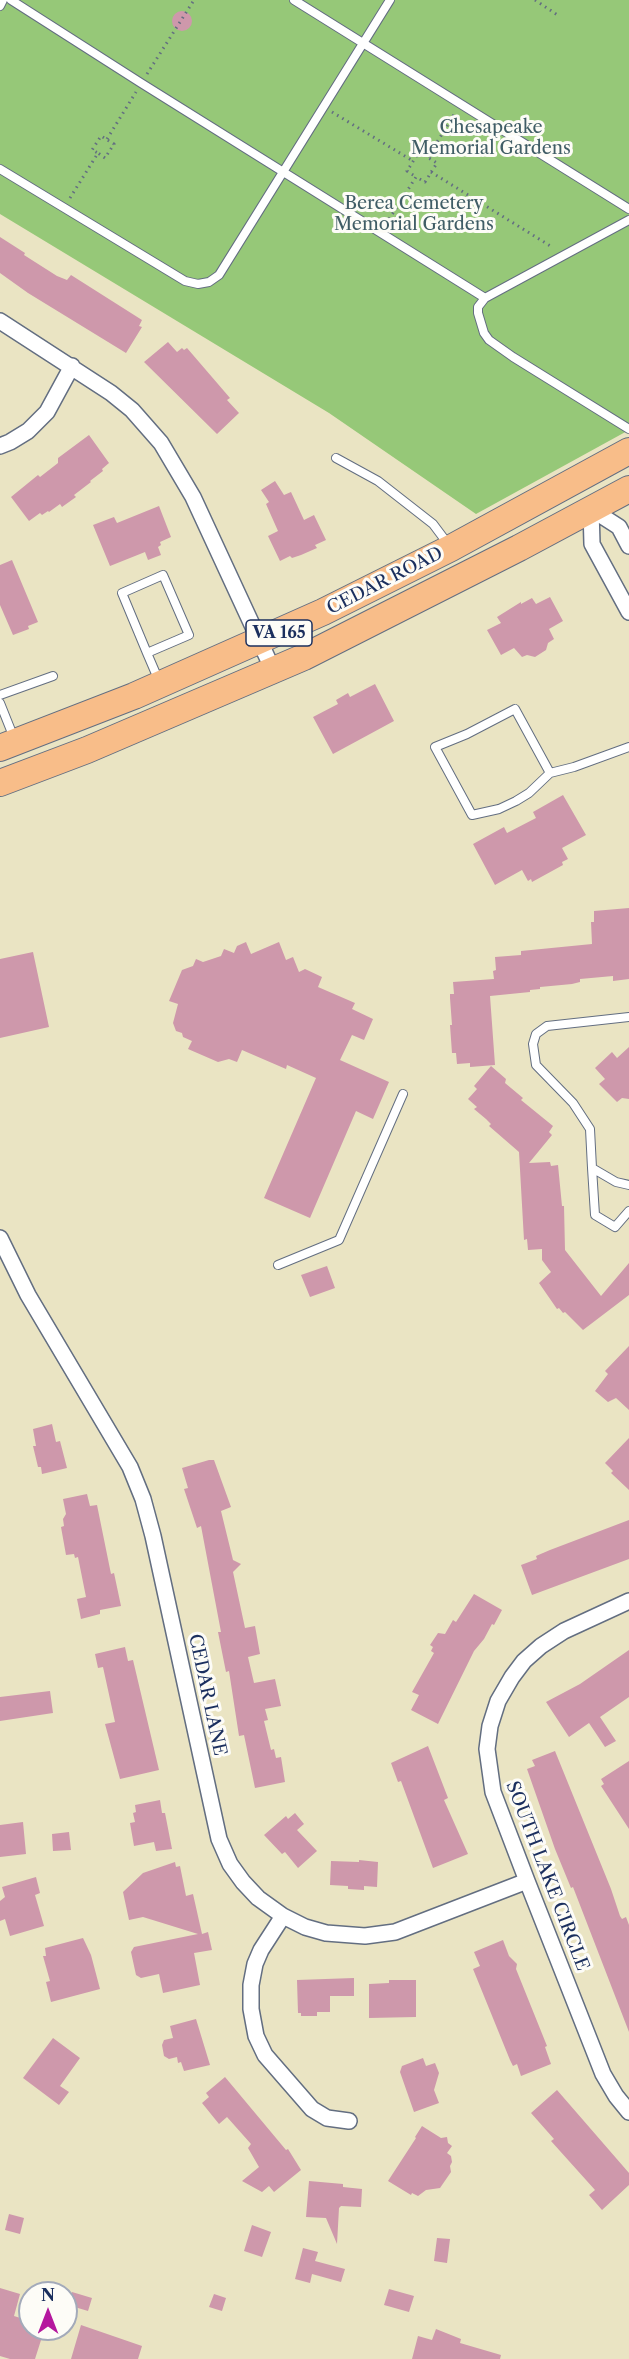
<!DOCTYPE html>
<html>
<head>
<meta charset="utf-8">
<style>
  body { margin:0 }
  #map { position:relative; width:629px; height:2359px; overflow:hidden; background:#eae4c3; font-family:"Libre Caslon Text",serif }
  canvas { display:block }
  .north { position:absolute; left:18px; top:2281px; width:60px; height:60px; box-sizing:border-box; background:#fdfcf7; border:2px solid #a3aaba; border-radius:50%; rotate:0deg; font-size:16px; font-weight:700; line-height:24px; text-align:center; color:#1b2f5e }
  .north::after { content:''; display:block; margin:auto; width:21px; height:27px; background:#b5179e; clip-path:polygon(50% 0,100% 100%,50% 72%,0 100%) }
</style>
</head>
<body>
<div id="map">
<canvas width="629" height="2359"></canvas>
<div class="north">N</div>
</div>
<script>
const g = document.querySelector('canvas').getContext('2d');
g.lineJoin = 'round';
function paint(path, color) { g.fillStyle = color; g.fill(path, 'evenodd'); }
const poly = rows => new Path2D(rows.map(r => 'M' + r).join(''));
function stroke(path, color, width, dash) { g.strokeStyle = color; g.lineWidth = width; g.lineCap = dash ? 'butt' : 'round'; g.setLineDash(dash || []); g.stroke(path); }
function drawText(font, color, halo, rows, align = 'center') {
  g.font = font + ' "Libre Caslon Text",serif'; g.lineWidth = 6; g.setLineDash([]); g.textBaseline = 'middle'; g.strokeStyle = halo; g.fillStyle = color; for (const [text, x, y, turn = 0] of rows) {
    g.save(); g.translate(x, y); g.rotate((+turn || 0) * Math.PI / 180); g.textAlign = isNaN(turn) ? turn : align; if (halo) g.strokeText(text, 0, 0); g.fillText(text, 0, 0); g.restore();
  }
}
paint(poly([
  [0,0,629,0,629,430,476,514,329,413,0,214]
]), '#96c878');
paint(poly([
  '172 21a10 10 0 1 1 20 0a10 10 0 1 1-20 0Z',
  [0,237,25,253,24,255,57,276,67,280,71,275,142,320,139,326,142,327,126,353,28,293,0,273],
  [168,342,177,352,182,348,184,350,187,348,230,398,227,400,239,413,217,434,144,362],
  [89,435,109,463,102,469,103,471,90,481,91,482,74,495,76,497,62,507,60,504,49,512,48,511,42,515,40,513,29,521,11,497,38,475,40,477,58,463,58,458],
  [275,481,284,495,291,492,304,520,314,515,326,540,315,545,317,548,301,555,292,558,290,556,280,561,268,536,278,531,266,504,269,502,261,490],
  [159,506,171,537,160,542,161,545,158,547,161,555,148,560,145,552,110,566,93,525,114,517,117,523],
  [12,560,38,622,28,626,29,629,13,635,0,605,0,565],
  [550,597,563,621,549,629,554,639,548,643,546,650,535,657,527,655,522,657,514,648,501,655,487,630,501,623,497,617,521,602,521,604,532,598,536,604],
  [375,684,394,721,333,754,313,717,338,704,336,700,348,693,350,697],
  [563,795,586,835,562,848,568,859,562,862,563,865,532,882,531,879,528,881,522,870,495,885,473,844,504,827,507,833,536,818,533,812],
  [629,908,629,979,613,981,613,976,580,979,580,982,572,984,540,987,540,989,530,990,530,992,490,996,495,1065,470,1067,470,1063,457,1064,456,1053,452,1053,450,1025,452,1025,450,998,450,994,454,994,453,982,494,979,493,971,496,970,495,957,521,955,521,951,592,944,591,922,594,922,594,911],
  [246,942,251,954,279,942,286,960,293,957,299,972,305,969,322,977,318,987,355,1003,352,1009,373,1019,364,1040,352,1035,340,1060,389,1082,373,1119,356,1111,310,1218,264,1198,316,1078,287,1065,286,1069,242,1050,237,1062,229,1059,218,1062,188,1049,192,1041,183,1037,182,1033,176,1031,173,1023,178,1004,169,1001,182,970,193,966,196,959,203,962,221,956,224,949,234,953,237,946],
  [33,952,49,1027,0,1038,0,959],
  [629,1047,629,1099,622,1098,617,1102,599,1084,605,1079,595,1068,612,1052,617,1058],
  [491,1066,506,1079,505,1083,523,1098,521,1100,553,1126,549,1132,552,1135,529,1163,550,1162,551,1166,558,1165,562,1206,564,1206,565,1250,601,1296,629,1263,629,1295,583,1330,565,1312,563,1313,559,1308,557,1309,539,1283,551,1272,542,1260,542,1249,528,1250,527,1239,524,1240,519,1152,489,1126,491,1124,486,1119,474,1109,477,1107,468,1099,477,1089,474,1086],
  [327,1266,335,1288,310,1297,301,1275],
  [629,1346,629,1410,616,1398,608,1402,595,1391,608,1374,605,1371],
  [52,1424,56,1442,60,1441,67,1468,42,1474,41,1467,38,1467,33,1446,36,1446,33,1429],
  [629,1438,629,1490,611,1473,613,1471,605,1463],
  [209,1460,214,1460,231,1507,221,1511,233,1560,241,1564,233,1572,245,1628,255,1626,260,1654,248,1657,254,1683,275,1679,281,1706,265,1709,268,1720,264,1721,271,1750,274,1749,276,1758,281,1757,285,1782,255,1788,244,1735,239,1736,229,1671,226,1672,218,1632,221,1632,201,1526,197,1528,184,1489,188,1488,182,1468],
  [87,1494,90,1506,97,1505,111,1574,114,1573,121,1606,100,1610,100,1614,81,1619,77,1599,86,1597,78,1557,75,1558,74,1554,66,1555,61,1527,64,1526,63,1519,66,1514,63,1499],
  [629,1520,629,1559,532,1595,521,1565,537,1559,536,1556,550,1550],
  [474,1594,502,1610,494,1625,492,1624,484,1639,474,1651,438,1724,411,1710,419,1695,412,1692,434,1653,431,1651,433,1647,430,1645,438,1633,445,1634,453,1620,456,1622],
  [125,1647,128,1661,133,1660,159,1770,120,1779,105,1724,115,1722,103,1667,98,1668,95,1654],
  [629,1650,629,1697,600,1717,616,1741,605,1747,589,1723,569,1737,546,1702,580,1684],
  [50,1691,53,1713,0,1721,0,1697],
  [428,1746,448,1798,444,1800,468,1854,433,1868,401,1781,398,1782,391,1763],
  [555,1751,611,1889,620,1916,622,1919,626,1917,629,1925,629,2032,573,1887,571,1888,555,1849,527,1769,535,1766,532,1760],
  [629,1761,629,1829,601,1786,604,1784,601,1779],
  [160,1800,162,1813,165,1813,172,1849,156,1851,154,1842,134,1846,130,1823,135,1822,133,1813,136,1812,135,1805],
  [295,1813,304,1824,297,1830,317,1851,298,1868,285,1852,282,1854,264,1835,286,1816,288,1819],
  [23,1822,26,1854,0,1857,0,1825],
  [69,1832,71,1850,53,1851,52,1834],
  [359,1860,378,1862,377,1887,364,1886,364,1890,348,1889,348,1886,330,1885,331,1861,359,1862],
  [175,1862,176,1867,180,1866,186,1896,193,1894,202,1934,208,1932,212,1950,194,1953,200,1985,163,1993,159,1974,141,1978,136,1975,131,1952,134,1947,198,1934,143,1917,129,1920,123,1892,143,1873],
  [36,1877,40,1893,35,1895,44,1926,10,1936,5,1919,0,1921,0,1901,5,1897,2,1887],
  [83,1938,91,1955,100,1989,51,2002,46,1982,50,1981,43,1956,46,1956,45,1948],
  [503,1940,509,1956,517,1964,516,1969,547,2046,545,2047,551,2064,521,2076,517,2064,513,2066,510,2060,473,1969,480,1966,474,1952],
  [354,1978,354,1996,330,1996,330,2012,317,2012,317,2016,301,2016,301,2013,298,2013,297,1980],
  [389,1980,416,1980,416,2017,369,2018,369,1984,389,1983],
  [196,2019,210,2065,184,2071,181,2062,178,2063,177,2057,169,2059,164,2056,162,2045,164,2040,173,2038,170,2026],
  [53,2038,80,2058,60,2086,69,2092,59,2105,23,2078],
  [423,2058,426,2066,435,2063,439,2073,434,2090,439,2103,414,2112,400,2072,402,2066],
  [225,2077,286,2150,288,2149,301,2170,274,2192,269,2186,262,2192,242,2181,259,2167,248,2148,251,2144,227,2117,219,2124,202,2103,209,2097,206,2093],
  [557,2090,629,2173,629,2185,602,2210,589,2195,595,2190,551,2141,554,2139,531,2113],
  [422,2126,441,2138,447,2137,448,2143,452,2146,447,2153,451,2156,452,2162,450,2166,451,2172,440,2188,426,2190,418,2196,412,2193,411,2195,388,2181,416,2138,415,2137],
  [309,2181,343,2184,343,2187,362,2189,361,2207,341,2206,339,2208,337,2244,326,2218,306,2217],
  [9,2214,24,2218,20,2234,5,2230],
  [252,2225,271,2232,262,2257,244,2251],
  [437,2238,450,2239,447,2263,434,2261],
  [303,2248,318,2252,315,2261,345,2269,341,2282,312,2274,310,2283,295,2279],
  [0,2288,20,2294,14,2316,30,2321,30,2333,42,2337,35,2359,10,2359,0,2356],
  [389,2289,414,2296,409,2312,384,2305],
  [72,2292,92,2298,88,2311,68,2305],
  [214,2294,226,2298,222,2311,209,2307],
  [81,2325,142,2346,138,2359,71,2359],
  [436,2329,461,2339,460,2343,501,2355,500,2359,412,2359,418,2336,432,2340]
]), '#ce98ab');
const service = poly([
  [11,0,141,83,485,298],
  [294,0,629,209],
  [0,6,3,0],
  [0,169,185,281,198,284,209,282,219,275,390,0],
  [629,220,485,298,478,307,478,313,484,333,489,340,513,357,629,429],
  [336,458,378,481,433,524,448,544],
  [147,653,189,635,163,575,122,593,147,653,159,681],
  [0,695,53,676],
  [0,703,14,738],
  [515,709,550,773,529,793,516,801,499,809,472,815,435,747,467,734,515,709],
  [550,773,574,767,629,747],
  [629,1017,547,1026,536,1034,533,1044,536,1065,573,1103,590,1129,592,1168,616,1182,629,1185],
  [592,1168,595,1215,615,1227,629,1211],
  [278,1265,339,1240,403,1094]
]);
const minor = poly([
  [0,321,111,393,132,410,161,443,193,497,273,670],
  [0,446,10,442,28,431,47,412,72,366],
  [591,509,592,544,629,612],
  [591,509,619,527,629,546],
  [0,1238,28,1295,130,1467,143,1499,153,1536,219,1839,230,1864,243,1882,258,1898,283,1916,305,1927,326,1933,365,1936,395,1932,527,1881],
  [629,1601,564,1631,541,1646,524,1661,512,1677,498,1701,490,1726,487,1749,493,1792,527,1881,603,2074,616,2096,629,2112],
  [283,1916,261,1950,255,1964,251,1985,251,2009,256,2036,265,2055,312,2109,327,2118,349,2121]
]);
const primary = poly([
  [0,748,134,696,323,612,451,548,629,451],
  [0,783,87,750,304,657,519,548,629,489]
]);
stroke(service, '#636e81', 10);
stroke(minor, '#636e81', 18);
stroke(primary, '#636e81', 28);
stroke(poly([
  [535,0,559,16],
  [147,74,194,0],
  [332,112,413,161],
  [107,139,136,92],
  [428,157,455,113],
  [431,172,552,247],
  [70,198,98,153,105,158,114,144,101,136,92,150,98,153],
  [386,224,416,177,425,182,437,163,419,152,407,171,416,177]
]), '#636e81', 3, [1.5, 4.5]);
stroke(service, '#fff', 8);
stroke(minor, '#fff', 15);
stroke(primary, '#f8bd89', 26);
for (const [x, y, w] of [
  [279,633,66]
]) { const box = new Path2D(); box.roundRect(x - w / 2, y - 13, w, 26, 4.5); g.fillStyle = '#fdfcf7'; g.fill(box); stroke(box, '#1b2f5e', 1.5); }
drawText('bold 16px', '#1b2f5e', null, [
  ["VA 165",279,633]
]);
drawText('18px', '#405d66', '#fdfcf7', [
  ["Chesapeake",491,128],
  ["Memorial Gardens",491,149],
  ["Berea Cemetery",414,204],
  ["Memorial Gardens",414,225]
]);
drawText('18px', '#1b2f5e', '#fdfcf7', [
  ["CEDAR ROAD",385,581,-27],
  ["CEDAR LANE",207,1695,78],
  ["SOUTH LAKE CIRCLE",547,1876,69]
]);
</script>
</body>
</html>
